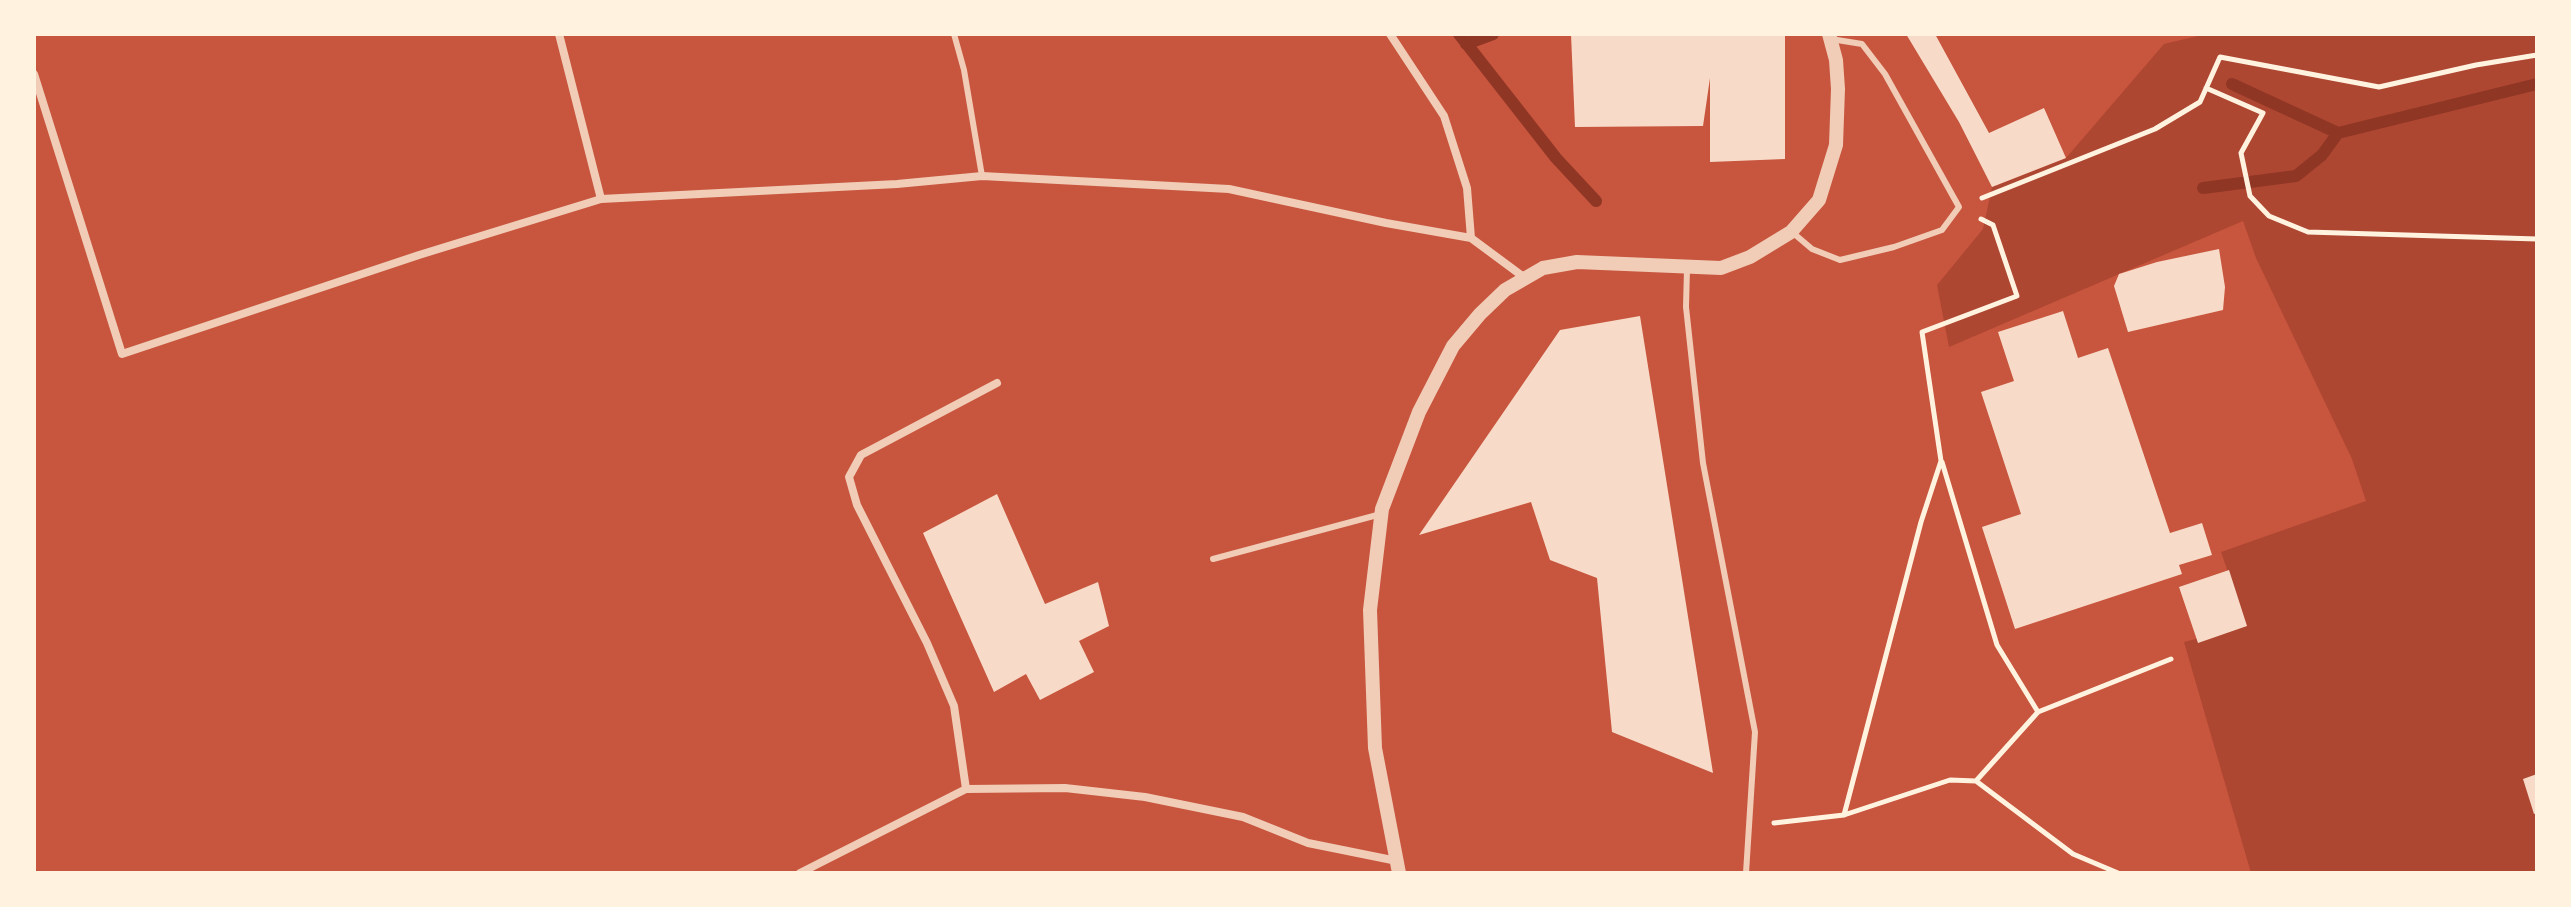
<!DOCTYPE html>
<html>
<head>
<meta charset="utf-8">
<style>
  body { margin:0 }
  #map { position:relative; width:2571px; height:907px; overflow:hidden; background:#c8553d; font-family:Poppins,sans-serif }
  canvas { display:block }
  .frame { position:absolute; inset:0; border:36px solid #fff3e0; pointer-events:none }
</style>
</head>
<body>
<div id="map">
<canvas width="2571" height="907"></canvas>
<div class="frame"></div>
</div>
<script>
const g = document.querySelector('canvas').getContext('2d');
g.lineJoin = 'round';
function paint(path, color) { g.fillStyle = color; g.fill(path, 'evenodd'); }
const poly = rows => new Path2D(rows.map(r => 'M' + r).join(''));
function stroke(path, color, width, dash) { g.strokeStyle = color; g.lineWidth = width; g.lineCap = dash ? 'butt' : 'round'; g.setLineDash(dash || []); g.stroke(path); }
paint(poly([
  [2206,34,2537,34,2537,873,2251,873,2184,642,2247,626,2221,552,2366,501,2352,459,2256,258,2243,221,1949,347,1937,285,1983,229,1992,187,2066,158,2164,44]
]), '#ae4732');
stroke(poly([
  [1459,34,1556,158,1596,201],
  [1466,44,1493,34],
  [2232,84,2338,133,2537,84],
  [2203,188,2296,176,2322,155,2338,133]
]), '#8f3625', 12);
paint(poly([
  [1571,34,1785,34,1785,159,1710,162,1710,78,1703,126,1575,127],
  [1906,34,1935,34,1989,133,2044,108,2066,158,1992,187,1959,122],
  [2219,249,2225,287,2223,310,2128,332,2114,286,2119,274,2157,262],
  [2063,311,2078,358,2108,348,2170,533,2202,523,2212,555,2179,565,2182,574,2015,629,1982,527,2021,514,1981,392,2014,381,1998,332],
  [1640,316,1713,773,1612,732,1597,578,1550,560,1531,502,1419,535,1560,330],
  [997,494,1045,604,1098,582,1109,626,1079,641,1094,672,1040,700,1026,674,994,692,923,533],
  [2229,570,2247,626,2198,643,2179,587],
  [2537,774,2537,813,2534,814,2523,779]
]), '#f7dbc8');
stroke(poly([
  [2206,88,2263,113,2241,153,2250,196,2269,216,2308,232,2537,239],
  [1982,198,2155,129,2200,102,2220,57,2379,87,2476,65,2537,55],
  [1942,462,1997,645,2038,712],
  [1976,781,2038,712,2171,659],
  [1844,815,1921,522,1941,461,1922,332,2017,296,1993,225,1981,219],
  [1774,823,1844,815,1950,780,1976,781,2073,854,2118,873]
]), '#fff3e0', 5);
stroke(poly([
  [954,34,964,70,982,176],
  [1792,232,1812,249,1840,260,1894,247,1942,230,1959,207,1885,74,1862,44,1831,39],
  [1687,269,1686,307,1703,463,1755,732,1746,873],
  [1213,559,1381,514]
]), '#f1ccb7', 6);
stroke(poly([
  [559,34,601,199],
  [1390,34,1444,116,1467,188,1471,238],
  [34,74,122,354,419,255,601,199,897,184,982,176,1229,189,1386,223,1471,238,1525,278],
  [966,789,954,706,927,643,857,505,849,477,861,455,997,383],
  [800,873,966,789,1065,788,1145,797,1243,817,1308,843,1397,861]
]), '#f1ccb7', 8);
stroke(poly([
  [1399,873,1375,748,1370,610,1382,509,1419,412,1453,346,1480,314,1505,290,1543,268,1577,262,1721,268,1750,257,1791,232,1819,200,1836,145,1838,89,1836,60,1829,34]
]), '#f1ccb7', 14);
</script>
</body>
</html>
